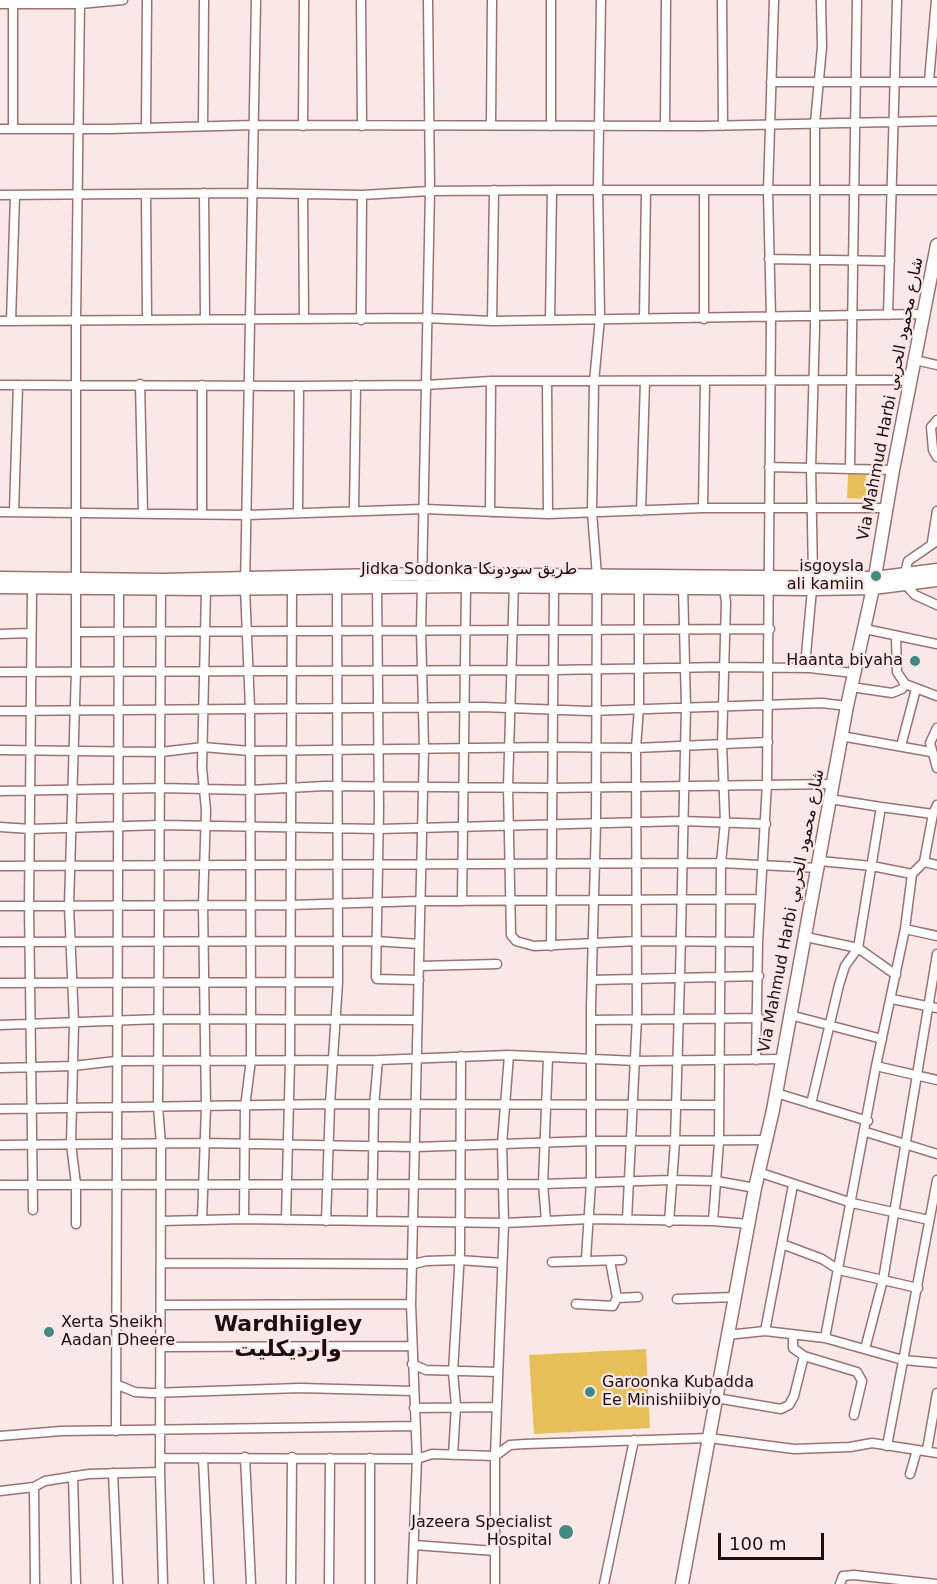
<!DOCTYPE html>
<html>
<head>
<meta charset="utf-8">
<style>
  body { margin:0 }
  #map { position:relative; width:937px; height:1584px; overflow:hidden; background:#fae8e7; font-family:"DejaVu Sans",sans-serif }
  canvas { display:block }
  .scale { position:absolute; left:718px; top:1533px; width:106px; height:27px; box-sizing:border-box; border:3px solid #1d0f0e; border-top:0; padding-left:8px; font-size:18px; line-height:21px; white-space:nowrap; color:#1d0f0e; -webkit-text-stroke:4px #fae8e7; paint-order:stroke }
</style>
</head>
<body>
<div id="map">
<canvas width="937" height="1584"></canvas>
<div class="scale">100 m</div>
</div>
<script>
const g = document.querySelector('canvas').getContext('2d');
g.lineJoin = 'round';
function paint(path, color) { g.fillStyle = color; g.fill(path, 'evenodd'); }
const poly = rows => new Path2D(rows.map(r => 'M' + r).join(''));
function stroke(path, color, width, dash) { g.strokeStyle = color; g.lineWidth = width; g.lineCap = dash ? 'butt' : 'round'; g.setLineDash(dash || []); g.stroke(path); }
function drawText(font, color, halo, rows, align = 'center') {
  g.font = font + ' "DejaVu Sans",Vazirmatn,sans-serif'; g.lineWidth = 4.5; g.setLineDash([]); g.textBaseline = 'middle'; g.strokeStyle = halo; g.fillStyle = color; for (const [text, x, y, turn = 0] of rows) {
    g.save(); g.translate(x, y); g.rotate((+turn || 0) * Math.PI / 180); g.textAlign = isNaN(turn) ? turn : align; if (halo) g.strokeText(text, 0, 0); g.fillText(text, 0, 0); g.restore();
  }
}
paint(poly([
  [848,474,866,475,866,499,847,498],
  [646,1349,650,1428,534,1434,529,1355]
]), '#e6bf59');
const street = poly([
  [361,0,362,126],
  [722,0,723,126],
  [0,4,80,4,123,0],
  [13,5,13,128],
  [929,81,936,0],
  [771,82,937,82],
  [491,124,492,0],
  [665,125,666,0],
  [146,126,147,0],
  [203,126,204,0],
  [303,126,304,0],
  [551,126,551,0],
  [0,129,109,129,254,125,702,126,937,121],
  [704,190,704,319],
  [204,193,205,319],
  [146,194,147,319],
  [303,194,304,319],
  [0,195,252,193,362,195,430,191,552,190,937,190],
  [769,259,890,261],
  [888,315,897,0],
  [644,318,646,191],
  [361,320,362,195],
  [550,320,552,190],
  [0,321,426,318,492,321,923,314],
  [11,321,15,195],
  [492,321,494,190],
  [915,360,937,365],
  [547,381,548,514],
  [140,384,143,513],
  [0,385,299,386,425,385,491,381,911,380],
  [202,385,202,513],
  [937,420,931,427,933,450,937,457],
  [769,467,893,470],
  [850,468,857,0],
  [703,508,705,381],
  [354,510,356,385],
  [641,511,645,381],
  [0,512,247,515,424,509,548,514,703,508,887,508],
  [14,512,18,385],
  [490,512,491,381],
  [298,513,299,386],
  [932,542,937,511],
  [905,573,908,561,937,541],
  [813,577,811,467,815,328,815,123,822,47,821,0],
  [514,582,508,787,511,935,516,941,534,946,637,941,758,942],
  [904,583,915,595,937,605],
  [161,584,158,1107,161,1144,160,1472,163,1584],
  [377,586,379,808,376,977,377,979,419,980],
  [32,587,29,906,33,1210],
  [865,629,937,644],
  [77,632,770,629],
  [0,634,30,633],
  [896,637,897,672,905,684],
  [806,655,812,589],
  [0,672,553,670,724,667,810,668,853,673],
  [851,687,892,693,902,689,905,684,937,696],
  [0,711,483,707,589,711,822,703,847,706],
  [937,728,930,743,937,768],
  [841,736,931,752],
  [901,746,916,689],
  [0,750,161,752,203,747,250,751,552,747,636,748,768,742],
  [0,791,161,788,250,790,325,786,552,788,833,784],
  [881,807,933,814],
  [0,827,31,829,162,825,379,829,683,821,766,824],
  [820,861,872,866,912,874],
  [924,862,937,865],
  [0,866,721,863,818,868],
  [462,901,466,586],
  [0,906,290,905,421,901,760,899],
  [905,929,937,936],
  [806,937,858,948,896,975],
  [0,942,375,941,419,944],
  [551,946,554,587],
  [420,966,497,964],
  [592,980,759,976],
  [0,983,338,982],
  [892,999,937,1008],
  [790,1015,882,1039],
  [591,1020,759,1018],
  [0,1025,160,1019,417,1020],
  [756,1060,758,942,767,783,771,318,768,191,774,0],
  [876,1066,937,1080],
  [0,1068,73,1066,116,1061,378,1060,509,1055,636,1061,781,1059],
  [776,1093,868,1121],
  [811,1104,839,985,845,966,858,948,881,807,830,799],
  [0,1109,330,1104,719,1105],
  [866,1132,937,1154],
  [0,1145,205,1143,416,1147,590,1141,765,1140],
  [758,1172,852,1203,929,1220],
  [0,1185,543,1184,671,1180,716,1181,755,1188],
  [244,1219,245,1107,251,1060,251,1020,250,708,245,588,256,0],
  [202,1220,206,1107,203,905,206,810,202,768,206,589],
  [286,1220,290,1060,292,587],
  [372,1220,374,1106,378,1060],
  [627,1220,637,1017,636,748,639,707,639,589],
  [161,1221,244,1219,504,1223,589,1219,713,1221,749,1224],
  [326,1221,330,1104,338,982,337,586],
  [546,1221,543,1184,548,1058],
  [713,1221,719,1142,721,863,725,822,722,744,726,602,724,589],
  [669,1222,675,1142,680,976,686,707,683,584],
  [76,1224,76,1184,71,1144,74,1023,69,906,76,670,76,321,80,0],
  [782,1244,822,1259,839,1270,918,1288],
  [586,1259,591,1182,591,1006,596,824,597,576,592,512,594,382,600,318,598,190,601,0],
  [610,1261,617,1298],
  [552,1262,622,1260],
  [162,1263,414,1264,426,1261,459,1260,502,1263],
  [677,1299,735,1297],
  [576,1304,613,1306,617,1298,638,1297],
  [161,1305,411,1304],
  [765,1331,793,1185],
  [727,1335,765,1331,825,1338,903,1360,937,1363],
  [793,1336,793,1348,804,1356,857,1372,862,1381,854,1415],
  [825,1338,876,1066,905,929,912,874,924,862,933,814,937,805],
  [161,1347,412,1346],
  [865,1349,883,1280,937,954],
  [412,1364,426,1370,498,1372],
  [118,1385,135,1392,151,1393,300,1388,413,1391],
  [716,1398,781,1409,789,1405,794,1396,804,1356],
  [414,1408,496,1407],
  [116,1431,119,588],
  [0,1436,61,1431,415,1426],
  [887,1446,937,1180],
  [927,1450,937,1393],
  [453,1455,456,1406,453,1372,460,1252,461,1056],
  [245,1457,251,1584],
  [161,1458,417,1459,432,1454,495,1456,510,1445,525,1444,709,1438,794,1449,850,1447,872,1443,937,1453],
  [203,1458,209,1584],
  [370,1458,370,1584],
  [113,1473,118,1584],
  [910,1474,917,1450],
  [73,1476,76,1584],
  [34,1487,35,1584],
  [0,1491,34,1487,45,1481,89,1474,160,1472],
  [414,1545,495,1551],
  [291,1584,292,1457],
  [329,1584,330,1458],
  [412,1584,417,1459,411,1304,424,748,421,630,430,191,428,0],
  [495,1584,495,1456,504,1223,502,1144,509,1055],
  [604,1584,634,1440],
  [840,1584,843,1576,854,1575,936,1584]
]);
const secondary = poly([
  [0,578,162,580,422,574,875,578,937,570],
  [0,587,206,589,466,586,812,589,873,588,937,580],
  [682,1584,755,1188,773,1110,847,706,873,588,893,470,937,245]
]);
stroke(street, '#9a7371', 11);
stroke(secondary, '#9a7371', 15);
stroke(street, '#fff', 8);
stroke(secondary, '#fff', 12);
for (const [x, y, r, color] of [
  [876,576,6,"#428984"],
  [915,661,6,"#428984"],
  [49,1332,6,"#428984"],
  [590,1392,6,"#428984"],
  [566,1532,8,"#428984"]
]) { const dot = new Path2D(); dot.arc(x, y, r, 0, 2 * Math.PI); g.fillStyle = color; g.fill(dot); stroke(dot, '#fae8e7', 2); }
drawText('16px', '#1d0f0e', '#fae8e7', [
  ["Via Mahmud Harbi شارع محمود الحربي",891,399,-79],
  ["Jidka Sodonka طريق سودونكا",469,570],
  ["Via Mahmud Harbi شارع محمود الحربي",792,911,-79]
]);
drawText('16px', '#1d0f0e', '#fae8e7', [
  ["isgoysla",864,567],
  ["ali kamiin",864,585],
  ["Haanta biyaha",903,661],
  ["Xerta Sheikh",61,1323,"left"],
  ["Aadan Dheere",61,1341,"left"],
  ["Garoonka Kubadda",602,1383,"left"],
  ["Ee Minishiibiyo",602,1401,"left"],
  ["Jazeera Specialist",552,1523],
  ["Hospital",552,1541]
], 'right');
drawText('bold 22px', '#1d0f0e', '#fae8e7', [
  ["Wardhiigley",288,1325],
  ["وارديكليت",288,1350]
]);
</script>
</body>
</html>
